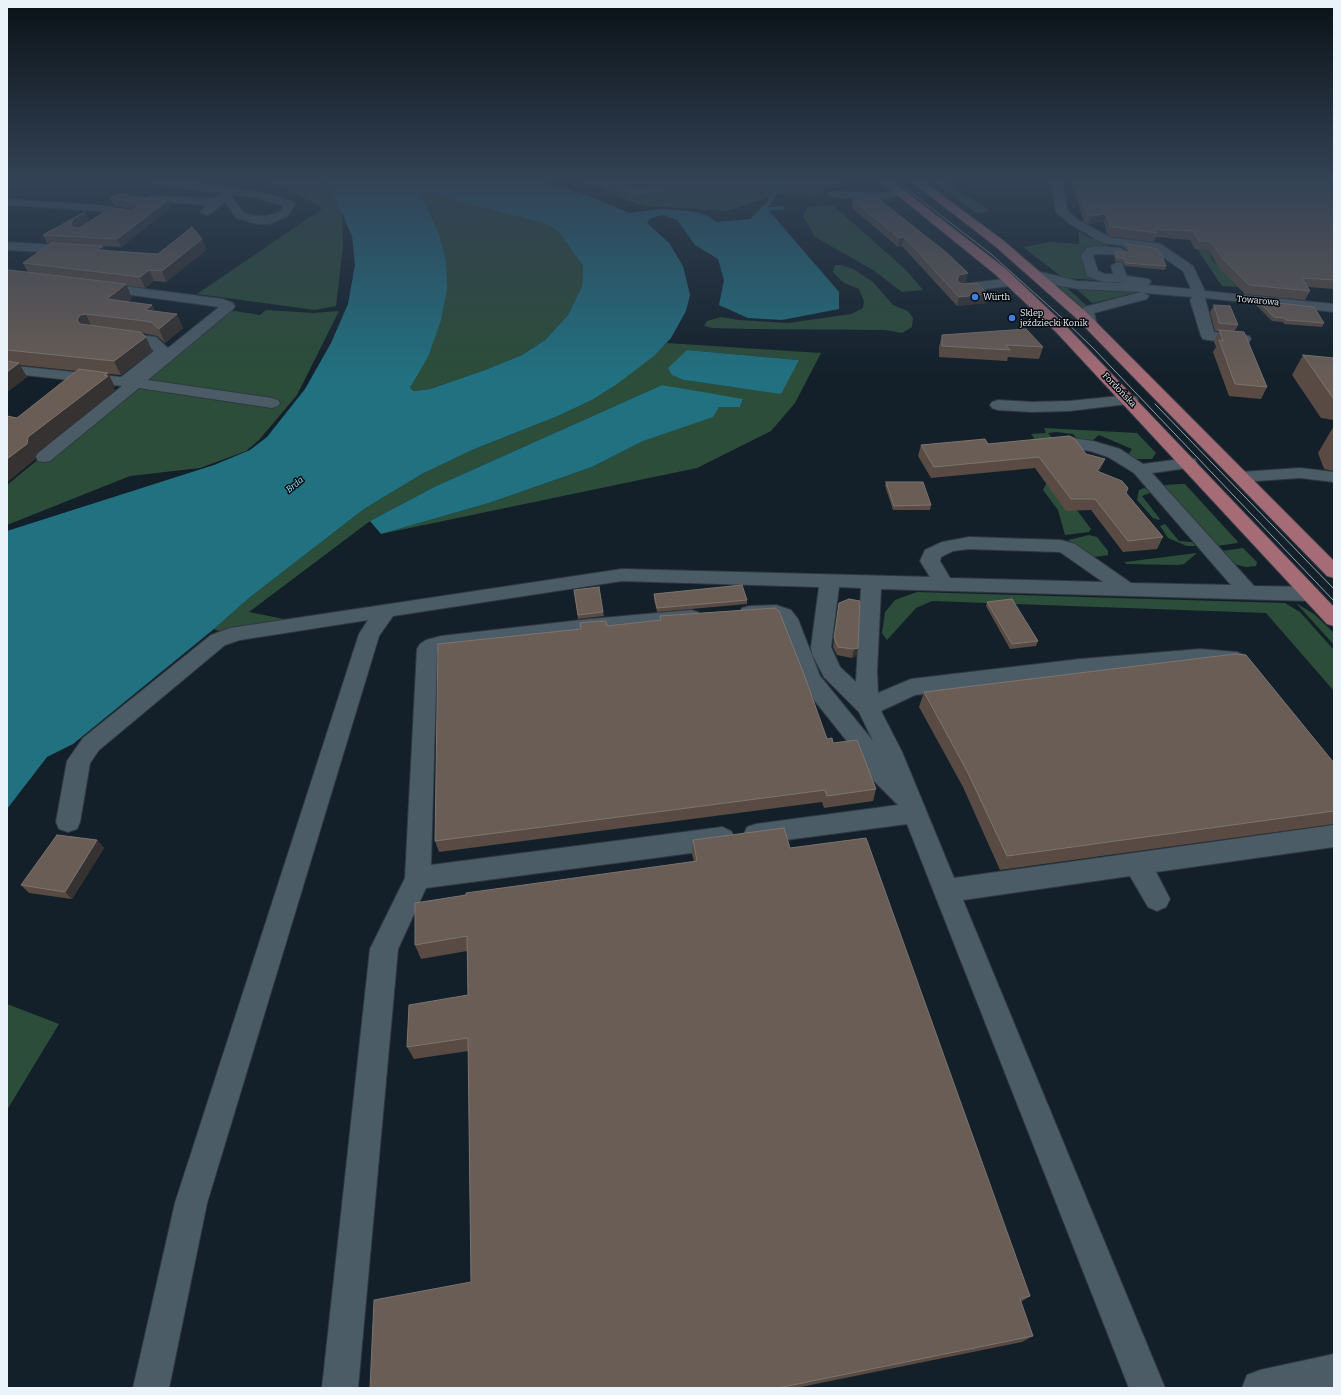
<!DOCTYPE html>
<html>
<head>
<meta charset="utf-8">
<style>
  body { margin:0 }
  #map { position:relative; width:1341px; height:1395px; overflow:hidden; background:#13202a; font-family:Bitter,serif }
  canvas { display:block }
  .frame { position:absolute; inset:0; border:8px solid #eaf3fa; pointer-events:none }
</style>
</head>
<body>
<div id="map">
<canvas width="1341" height="1395"></canvas>
<div class="frame"></div>
</div>
<script>
const g = document.querySelector('canvas').getContext('2d');
g.lineJoin = 'round';
function paint(path, color) { g.fillStyle = color; g.fill(path, 'evenodd'); }
const poly = rows => new Path2D(rows.map(r => 'M' + r).join(''));
function stroke(path, color, width, dash) { g.strokeStyle = color; g.lineWidth = width; g.lineCap = dash ? 'butt' : 'round'; g.setLineDash(dash || []); g.stroke(path); }
function drawText(font, color, halo, rows, align = 'center') {
  g.font = font + ' Bitter,serif'; g.lineWidth = 3; g.setLineDash([]); g.textBaseline = 'middle'; g.strokeStyle = halo; g.fillStyle = color; for (const [text, x, y, turn = 0] of rows) {
    g.save(); g.translate(x, y); g.rotate((+turn || 0) * Math.PI / 180); g.textAlign = isNaN(turn) ? turn : align; if (halo) g.strokeText(text, 0, 0); g.fillText(text, 0, 0); g.restore();
  }
}
paint(poly([
  [266,181,318,181,329,189,336,200,342,211,343,246,336,306,315,310,197,294,322,209,317,204],
  [576,181,848,181,816,196,795,192,783,193,727,211,644,206],
  [946,181,974,201,991,211,976,213,933,182],
  [428,193,521,215,544,223,558,231,583,266,582,286,568,315,545,340,522,355,485,370,430,389,414,391,410,388,428,356,446,260,439,234,422,196],
  [833,205,906,270,923,290,902,292,873,270,815,237,803,216,807,207],
  [1079,231,1090,238,1108,244,1110,248,1148,251,1109,248,1096,246,1085,248,1083,251,1088,273,1125,282,1063,278,1023,247,1050,242,1079,244],
  [1197,249,1208,250,1213,261,1239,287,1222,286],
  [835,265,842,265,853,269,873,282,893,305,908,311,913,318,912,327,902,333,885,330,751,329,713,328,704,326,707,321,721,317,739,320,788,323,851,314,863,308,864,301,859,289,844,283,833,272],
  [1055,284,1064,285,1087,306,1083,309],
  [1074,287,1140,292,1092,303],
  [229,310,260,315,266,310,313,313,339,311,297,395,259,440,246,451,200,468,130,476,7,525,7,485,158,361],
  [667,343,821,353,795,403,771,431,697,468,381,534,489,503,592,467,643,441,719,407,740,407,743,400,662,385,434,487,370,521,249,612,289,620,221,632,214,629,249,598,364,509,422,474,472,450,558,416,592,400,616,385],
  [687,350,799,360,799,361,748,389,684,380],
  [1044,428,1137,433,1156,453,1152,459,1133,459,1128,455,1132,449,1099,435,1092,441,1084,440,1077,439,1073,434,1056,432,1048,433,1060,448,1043,450,1031,434,1046,433],
  [1055,466,1076,509,1091,529,1089,532,1065,535,1058,510,1043,490],
  [1180,484,1185,484,1238,542,1237,543,1217,546,1164,487,1165,485],
  [1144,488,1149,490,1150,493,1142,496,1160,519,1159,520,1153,518,1137,500,1139,490],
  [1165,524,1179,541,1192,542,1196,546,1187,546,1168,538,1160,526],
  [1089,535,1097,537,1108,551,1108,555,1094,557,1072,544,1068,540],
  [1243,548,1257,562,1256,566,1246,567,1234,564,1222,551],
  [1197,553,1184,564,1178,565,1126,564,1125,562],
  [917,592,1285,603,1300,612,1334,650,1334,691,1266,613,932,601,916,608,887,640,882,633,885,612,895,600],
  [1296,603,1314,614,1334,633,1334,645],
  [7,1004,59,1024,7,1110]
]), '#2c4d39');
paint(poly([
  [318,181,546,181,594,198,629,213,661,209,690,211,706,215,717,222,750,219,764,205,839,292,839,309,782,320,748,318,719,305,724,280,718,259,695,245,677,220,663,215,651,218,647,223,669,243,683,266,690,295,686,311,671,338,655,355,616,385,592,400,558,416,472,450,422,474,364,509,249,598,214,629,73,744,47,757,7,809,7,531,214,465,250,450,267,437,305,389,331,343,348,304,355,265,352,236,336,200,329,189],
  [428,193,544,223,558,231,583,266,582,286,568,315,545,340,522,355,485,370,430,389,414,391,410,388,428,357,441,320,447,289,446,260,439,234,422,196],
  [687,350,799,360,781,394,684,380,672,375,668,368],
  [662,385,743,399,740,407,719,407,713,417,643,441,592,467,489,503,381,534,370,521,434,487]
]), '#217181');
stroke(poly([
  [813,181,836,183],
  [766,207,782,184,788,181],
  [767,209,783,208]
]), '#217181', 3.5);
const minor = poly([
  [150,181,182,181,255,191,279,197,293,202,295,204,288,216,269,224,257,224,236,218,225,202,210,214,206,215,200,212,207,205,148,201,146,199,148,197,152,196,215,198,221,193,155,184,150,181],
  [232,195,255,197,283,206,280,212,267,216,257,216,244,213,231,196,232,195],
  [592,181,608,181,621,186,644,189,660,186,668,181,681,181,667,191,644,195,615,191,592,181],
  [1051,181,1062,181,1068,211,1078,220,1109,237,1161,244,1193,266,1205,291,1334,304,1334,312,1205,298,1214,332,1244,335,1249,336,1251,339,1249,342,1244,343,1208,340,1203,339,1201,336,1190,300,1192,297,1144,293,1149,296,1147,299,1094,313,1097,324,1095,327,1085,327,1080,313,1084,307,1141,292,1078,289,1055,285,1032,278,1031,275,1032,272,1037,271,1078,281,1123,283,1119,282,1103,282,1087,276,1081,255,1087,248,1095,246,1121,248,1127,252,1125,255,1095,254,1093,256,1098,271,1105,274,1113,274,1111,266,1117,262,1122,263,1127,276,1149,279,1151,282,1148,285,1191,289,1183,271,1153,250,1102,243,1070,224,1056,212,1051,181],
  [899,189,903,190,905,192,903,194,884,199,833,197,827,194,833,191,884,193,899,189],
  [7,199,98,205,136,211,142,214,136,217,98,211,7,205,7,199],
  [7,242,74,246,80,250,74,254,7,250,7,242],
  [1012,278,1019,282,1017,285,963,292,958,291,956,288,958,285,963,284,1012,278],
  [100,283,223,299,233,303,235,306,233,309,148,380,272,398,278,400,280,403,278,406,272,408,139,388,50,461,44,462,38,461,36,457,38,453,122,386,7,373,7,365,121,377,154,351,147,344,113,339,111,336,113,333,118,332,156,337,168,348,219,307,95,290,93,287,95,284,100,283],
  [1130,395,1136,397,1138,400,1136,403,1069,411,1032,412,998,410,992,408,990,405,992,402,998,400,1032,402,1069,401,1130,395],
  [1072,438,1093,441,1120,449,1143,464,1189,458,1195,459,1197,463,1195,467,1152,473,1254,586,1310,587,1317,589,1320,594,1317,599,1310,601,881,589,877,671,878,693,911,679,1080,659,1200,649,1237,652,1244,655,1248,660,1244,665,1237,668,1200,665,1080,675,915,695,881,711,902,752,954,878,1334,825,1334,847,1156,872,1170,899,1166,907,1157,911,1148,907,1130,876,963,900,1165,1388,1129,1388,907,824,756,844,747,841,744,834,747,827,756,824,898,805,874,781,859,756,802,685,779,622,774,619,749,620,742,618,739,613,742,608,749,606,776,605,791,610,798,619,820,676,873,741,859,712,824,677,812,654,811,647,819,587,622,581,393,616,379,636,207,1203,169,1388,133,1388,175,1203,359,634,368,620,240,640,225,645,99,750,90,763,80,822,77,829,68,832,59,829,56,822,67,761,83,738,211,635,230,628,622,569,930,577,920,561,925,550,942,542,969,537,1061,540,1075,544,1131,583,1231,585,1134,473,1108,457,1090,451,1066,447,1064,443,1066,439,1072,438],
  [969,549,1060,552,1103,582,950,578,940,561,941,557,953,551,969,549],
  [839,587,861,588,856,682,840,667,831,647,839,587],
  [1300,468,1334,472,1334,482,1300,478,1241,482,1235,481,1232,477,1235,473,1241,472,1300,468],
  [691,610,698,612,701,617,698,622,441,650,437,652,431,865,722,827,731,831,735,838,731,845,722,849,426,888,398,949,358,1388,322,1388,370,949,405,878,417,649,420,644,426,640,441,636,590,619,691,610],
  [1334,1354,1334,1388,1242,1388,1247,1375,1260,1370,1334,1354]
]);
const major = poly([
  [880,181,892,181,1006,269,1066,326,1334,607,1334,626,1327,624,1056,332,996,275,880,181],
  [911,181,923,181,1004,241,1085,311,1334,561,1334,578,1327,576,1075,317,996,247,911,181]
]);
stroke(minor, '#303941', 2);
stroke(major, '#303941', 2);
paint(minor, '#4c5c67');
paint(major, '#a56c76');
stroke(poly([
  [896,181,991,254,1060,316,1094,349,1334,601],
  [1155,404,1334,589]
]), '#97a2aa', 1);
paint(poly([
  [1071,181,1334,181,1334,289,1308,287,1310,291,1305,300,1245,294,1219,268,1208,250,1195,249,1190,240,1156,237,1154,242,1109,236,1107,234,1104,222,1088,224,1084,222],
  [110,198,167,201,170,208,121,247,47,243,43,235,89,220,77,228,79,228,135,209,114,206],
  [853,200,966,282,961,283,965,284,988,294,986,303,957,306,902,246,898,247,852,208],
  [202,239,206,250,166,282,154,281,145,288,127,286,132,298,127,302,152,305,155,312,183,328,165,343,157,336,142,333,146,337,152,351,121,375,109,374,115,387,113,388,115,390,37,452,35,459,7,482,7,416,17,418,77,371,20,365,27,377,7,392,7,272,28,273,23,263,105,251,158,254],
  [1124,244,1166,266,1165,270,1125,266,1122,262,1115,261,1114,256,1115,252,1128,252,1128,251,1123,247],
  [1258,301,1324,323,1322,327,1284,324,1283,322,1272,321,1256,305],
  [1214,305,1238,325,1234,332,1267,387,1261,399,1229,396,1213,352,1216,347,1214,342,1219,331,1215,331,1210,312],
  [942,335,1043,347,1039,359,1008,357,1007,361,939,357,939,347],
  [1303,355,1334,358,1334,420,1321,418,1292,375],
  [1332,429,1334,429,1334,471,1324,469,1318,453],
  [988,444,1086,454,1105,459,1099,472,1126,493,1163,537,1157,549,1123,552,1091,510,1066,511,1035,468,931,478,918,456,921,445],
  [886,482,931,505,930,510,893,510,885,486],
  [574,590,603,612,604,616,578,619],
  [654,594,747,600,747,604,657,612,654,599],
  [987,602,1038,641,1036,646,1010,649,986,606],
  [839,603,858,648,856,656,852,658,837,655,833,647],
  [660,616,833,743,876,789,873,801,824,808,822,802,439,852,435,841,580,629,580,623,607,626,660,620],
  [924,692,1334,763,1334,824,1000,870,963,787,919,707],
  [97,840,104,848,72,899,29,893,21,885],
  [693,840,790,848,1030,1296,1021,1302,1033,1336,1022,1342,796,1388,370,1388,471,1282,468,1051,414,1059,407,1047,468,995,467,951,421,959,415,945,694,862,692,854]
]), '#594b43');
paint(poly([
  [167,201,170,208,121,247,117,239],
  [85,212,89,220,77,227,75,232,71,224,73,219],
  [1106,214,1104,222,1088,224,1091,216],
  [904,237,902,246,898,247,899,238],
  [202,239,206,250,166,282,162,271],
  [103,246,107,257,97,250],
  [149,270,154,281,145,288,140,277],
  [968,273,966,282,957,284,957,280,959,275],
  [126,284,132,298,113,313,107,299],
  [988,294,986,303,957,306,959,297],
  [152,305,158,319,145,310],
  [86,314,92,328,84,334,77,320,80,315],
  [177,314,183,328,165,343,159,329],
  [146,337,152,351,121,375,114,361],
  [19,363,27,377,7,392,7,372],
  [108,373,115,387,113,388,115,390,37,452,35,459,7,482,7,459,28,437],
  [1105,459,1100,471,1093,483,1097,471],
  [858,648,856,656,852,658,854,649],
  [97,840,104,848,72,899,65,892]
]), '#363231');
const building = poly([
  [1076,181,1334,181,1334,280,1302,278,1310,291,1249,285,1223,259,1211,242,1199,241,1193,231,1155,229,1157,233,1112,227,1110,226,1106,214,1091,216,1087,214,1076,181],
  [119,194,167,201,117,239,43,235,85,212,73,219,71,224,73,227,79,228,106,211,109,207,133,211,140,207,133,202,110,198,119,194],
  [876,197,947,253,968,273,959,275,957,280,959,283,965,284,977,283,988,294,959,297,904,237,899,238,853,200,876,197],
  [192,227,202,239,162,271,149,270,140,277,23,263,51,243,103,246,97,250,158,254,192,227],
  [1124,244,1154,248,1161,253,1166,266,1126,263,1124,258,1117,258,1115,252,1128,252,1130,248,1124,244],
  [9,270,126,284,107,299,152,305,145,310,177,314,159,329,151,322,145,321,86,314,80,315,77,320,80,324,140,332,146,337,114,361,7,350,7,272,9,270],
  [1258,301,1314,307,1324,323,1286,320,1285,318,1274,317,1258,301],
  [1214,305,1230,306,1238,325,1219,323,1214,305],
  [1026,329,1043,347,1006,345,1010,350,942,346,942,335,1026,329],
  [1219,330,1244,332,1267,387,1235,384,1219,340,1223,341,1219,330],
  [1303,355,1334,358,1334,398,1333,398,1303,355],
  [7,361,19,363,7,372,7,361],
  [79,369,108,373,104,375,108,376,28,437,27,444,7,459,7,416,17,418,79,369],
  [1069,436,1074,438,1086,454,1105,459,1097,471,1122,481,1128,488,1126,493,1163,537,1128,541,1095,499,1071,499,1039,457,934,467,921,445,985,439,988,444,1069,436],
  [886,482,923,482,931,505,894,506,886,482],
  [742,585,747,600,657,608,654,594,742,585],
  [599,587,603,612,578,615,574,590,599,587],
  [849,599,860,601,858,648,854,649,838,647,834,638,839,603,849,599],
  [1012,599,1038,641,1012,644,987,602,1012,599],
  [775,608,779,611,805,677,827,739,832,738,833,743,857,740,876,789,827,796,825,790,435,841,438,644,581,629,580,623,589,622,606,621,607,626,661,620,660,616,775,608],
  [1235,654,1246,655,1334,763,1334,811,1007,856,968,773,924,692,1235,654],
  [784,828,790,848,866,838,1030,1296,1020,1299,1033,1336,778,1388,370,1388,374,1300,471,1282,468,1038,407,1047,409,1005,468,995,467,936,415,945,415,903,466,895,466,893,697,861,693,840,784,828],
  [57,835,97,840,65,892,21,885,57,835]
]);
paint(building, '#695d56');
stroke(building, '#7d7470', 1);
const sky = g.createLinearGradient(0, 0, 0, 377);
sky.addColorStop(0, '#0a1217');
sky.addColorStop(0.48, '#334255');
sky.addColorStop(1, '#33425500');
g.fillStyle = sky;
g.fillRect(0, 0, 1341, 377);
for (const [x, y, r, color] of [
  [975,297,4,"#3f7fe0"],
  [1012,318,4,"#3f7fe0"]
]) { const dot = new Path2D(); dot.arc(x, y, r, 0, 2 * Math.PI); g.fillStyle = color; g.fill(dot); stroke(dot, '#05090e', 1.5); }
drawText('9px', '#eaf3fa', '#05090e', [
  ["Würth",983,297],
  ["Sklep",1020,313],
  ["jeździecki Konik",1020,323]
], 'left');
drawText('9px', '#eaf3fa', '#05090e', [
  ["Towarowa",1258,301,5],
  ["Fordońska",1119,390,46]
]);
drawText('italic 9px', '#91e6f9', '#05090e', [
  ["Brda",295,485,-39]
]);
</script>
</body>
</html>
